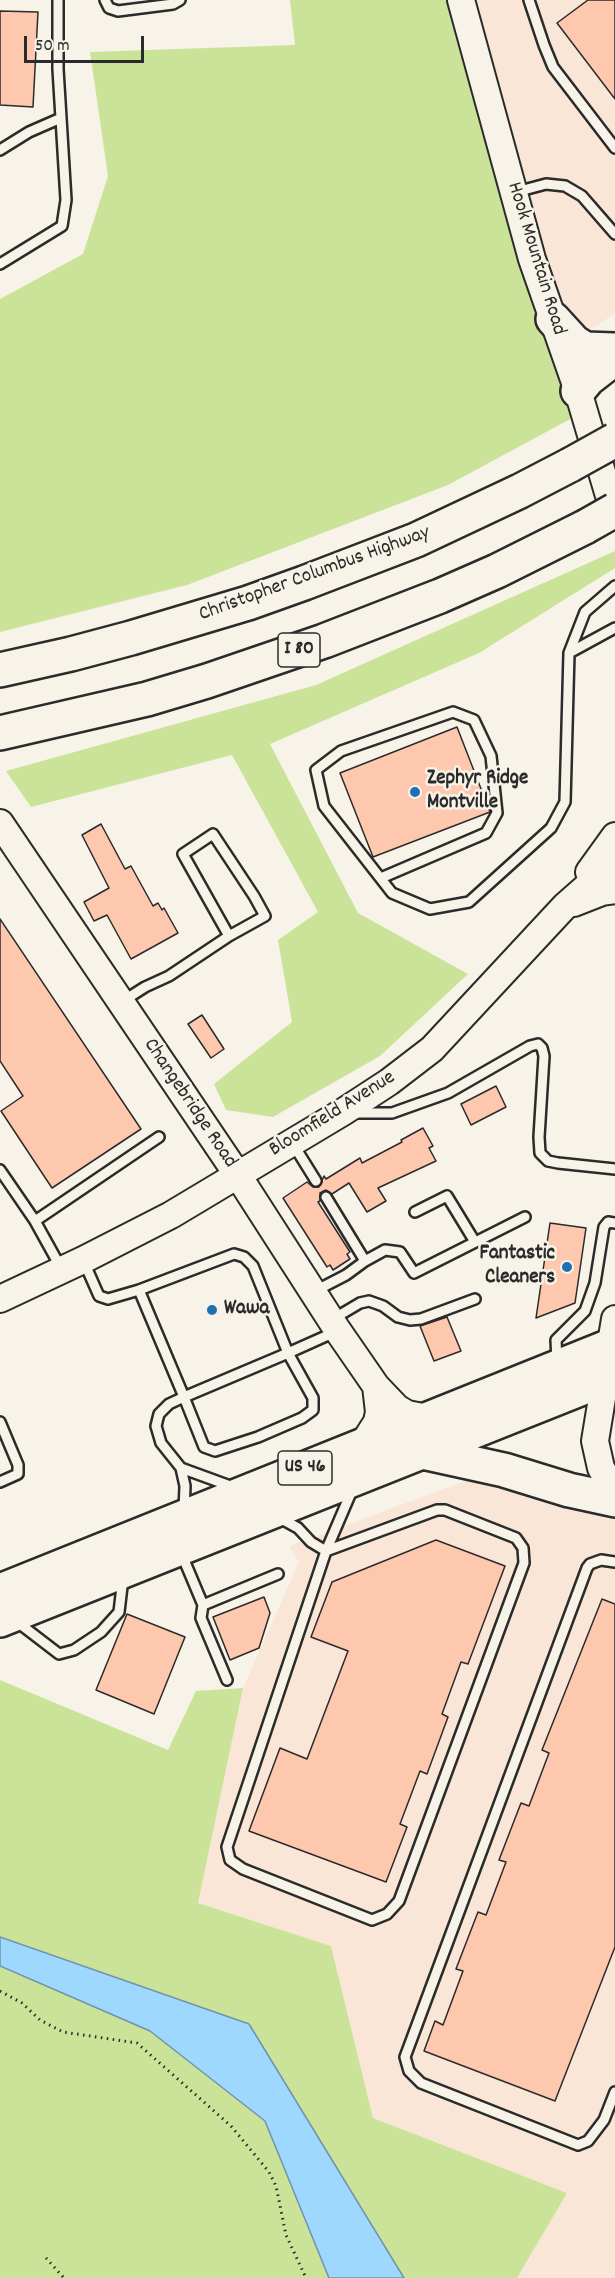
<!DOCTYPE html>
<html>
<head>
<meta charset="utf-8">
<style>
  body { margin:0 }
  #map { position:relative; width:615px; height:2278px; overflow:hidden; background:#f7f3e8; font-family:Dekko,sans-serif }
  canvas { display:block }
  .scale { position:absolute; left:24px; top:36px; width:120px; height:27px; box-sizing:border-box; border:3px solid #2b2b2b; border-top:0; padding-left:8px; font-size:18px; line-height:21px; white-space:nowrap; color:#2b2b2b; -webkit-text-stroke:4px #f7f3e8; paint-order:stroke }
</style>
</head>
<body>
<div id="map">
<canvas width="615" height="2278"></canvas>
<div class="scale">50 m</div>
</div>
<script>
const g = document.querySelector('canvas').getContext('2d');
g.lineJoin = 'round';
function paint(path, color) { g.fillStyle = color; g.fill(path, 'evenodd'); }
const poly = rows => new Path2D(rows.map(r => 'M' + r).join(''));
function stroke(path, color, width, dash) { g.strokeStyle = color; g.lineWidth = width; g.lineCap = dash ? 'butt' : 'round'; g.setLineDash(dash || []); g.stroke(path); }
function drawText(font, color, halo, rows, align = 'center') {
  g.font = font + ' Dekko,sans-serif'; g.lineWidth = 5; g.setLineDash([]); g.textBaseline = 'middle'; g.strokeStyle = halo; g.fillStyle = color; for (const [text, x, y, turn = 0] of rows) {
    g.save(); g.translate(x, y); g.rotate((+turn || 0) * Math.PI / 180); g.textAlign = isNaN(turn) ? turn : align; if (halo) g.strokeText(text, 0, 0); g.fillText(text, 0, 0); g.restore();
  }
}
paint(poly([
  [462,0,615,0,615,313,566,347],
  [471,1479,615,1513,615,2278,517,2278,567,2193,373,2118,331,1946,198,1903,243,1688,299,1562,289,1546]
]), '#f9e6d7');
paint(poly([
  [290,0,462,0,585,411,448,485,187,585,0,632,0,299,83,254,108,176,90,52,295,45],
  [615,551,615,568,479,653,270,744,358,913,468,974,380,1056,273,1117,226,1110,214,1084,292,1022,278,940,318,912,232,755,31,807,6,771,316,685],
  [0,1680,168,1750,196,1691,243,1688,198,1903,331,1946,373,2118,567,2193,517,2278,404,2278,249,2024,0,1937],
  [0,1966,150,2031,265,2121,329,2278,0,2278]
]), '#cbe399');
const water = poly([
  [0,1937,249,2024,404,2278,329,2278,265,2121,150,2031,0,1966,0,1937]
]);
paint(water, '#9ed8fe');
stroke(water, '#7093aa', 1.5);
const building = poly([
  [588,0,615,0,615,99,557,23,588,0],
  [0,11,38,12,33,107,0,105,0,11],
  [457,727,490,812,373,857,340,773,457,727],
  [101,824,125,869,131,866,153,906,158,903,162,910,164,908,178,933,131,959,107,915,94,921,84,902,109,888,82,835,101,824],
  [0,919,141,1129,52,1188,1,1111,23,1096,0,1061,0,919],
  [202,1015,224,1049,211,1058,188,1024,202,1015],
  [496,1086,506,1107,471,1125,461,1104,496,1086],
  [423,1128,433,1146,429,1148,436,1161,378,1188,386,1201,367,1212,349,1183,332,1194,326,1190,320,1193,320,1201,318,1202,350,1252,347,1254,350,1259,333,1270,330,1265,327,1267,283,1198,307,1182,313,1187,319,1187,324,1176,326,1179,360,1158,362,1163,402,1142,401,1140,423,1128],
  [550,1223,586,1228,575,1303,536,1318,550,1223],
  [447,1317,461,1351,434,1361,420,1326,447,1317],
  [436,1540,505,1566,468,1664,461,1662,442,1714,448,1717,427,1774,420,1771,400,1824,407,1827,386,1882,249,1831,280,1748,307,1759,348,1651,311,1637,332,1582,436,1540],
  [264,1597,270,1613,259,1648,230,1660,213,1617,264,1597],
  [602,1599,615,1604,615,1947,555,2101,424,2051,435,2021,443,2025,463,1971,456,1969,478,1912,486,1915,506,1862,499,1860,521,1803,529,1806,549,1753,542,1750,602,1599],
  [127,1614,185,1637,154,1714,96,1690,127,1614]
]);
paint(building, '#fec8af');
stroke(building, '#2b2b2b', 1.5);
const lane = poly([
  [105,0,109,8,118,11,173,4,180,0],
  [529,0,544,45,553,67,615,148],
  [0,150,29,132,61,118],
  [516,192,546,184,565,186,582,196,615,234],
  [0,264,62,226,66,200,58,69,58,0],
  [569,653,615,628],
  [381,878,486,833,497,813,491,756,474,720,453,712,341,751,316,770,324,806,392,893,430,909,469,902,551,828,565,802,569,653,585,612,615,586],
  [123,1001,145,987,169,976,229,936,265,916,254,896,213,834,183,854,229,936],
  [353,1113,392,1113,448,1093,530,1046,538,1044,542,1048,544,1056,539,1137,540,1153,548,1161,558,1163,615,1169],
  [293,1144,316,1181],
  [0,1170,35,1221,61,1268],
  [415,1212,447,1196,475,1242],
  [35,1221,159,1137],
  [365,1261,385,1250,400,1252,414,1273,525,1217],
  [84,1262,99,1296,108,1299,139,1290,184,1397,169,1404,159,1414,156,1426,161,1443,181,1468,185,1486,184,1511],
  [139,1290,234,1254,244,1257,253,1266,288,1353,313,1398,313,1410,302,1418,258,1437,215,1451,204,1447,184,1397,288,1353,335,1332],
  [315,1291,346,1275,365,1261,326,1197],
  [333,1319,360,1303,369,1301,383,1306,398,1317,410,1320,421,1319,475,1299],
  [557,1361,556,1340,585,1311,595,1283,604,1227,608,1222,615,1223],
  [0,1422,18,1465,18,1474,0,1482],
  [181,1468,233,1487],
  [437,1510,445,1510,516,1538,523,1548,524,1563,399,1901,387,1914,372,1920,243,1869,230,1860,227,1847,326,1551,437,1510],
  [278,1517,298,1528,311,1542,326,1551,353,1488],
  [182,1555,203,1605,278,1574],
  [615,1562,601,1560,590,1564,587,1568,405,2057,409,2071,421,2083,578,2145,588,2141,604,2120,615,2092],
  [203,1605,201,1618,227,1680],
  [16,1621,59,1654,74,1650,101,1632,119,1612,123,1578]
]);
const secondary = poly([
  [461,0,532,259,578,391,615,516],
  [0,823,237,1174,338,1331,376,1386,397,1408,407,1414,428,1418],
  [589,872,615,836],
  [574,903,602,892,615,890],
  [0,1299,83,1260,171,1215,343,1112,389,1082,432,1049,565,906,615,862],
  [615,1319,595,1441,601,1468,609,1482,615,1488],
  [363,1444,377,1422,379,1412,376,1386]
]);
const highway = poly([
  [553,319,574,342,585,349,615,350],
  [578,391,588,379,615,358],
  [0,670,71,654,131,638,248,603,304,583,416,540,520,491,570,465],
  [0,733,147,699,207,681,324,641,440,596,497,571,585,527],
  [422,1452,504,1470,569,1490,615,1500],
  [0,1591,615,1344],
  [0,1620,615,1375]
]);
stroke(lane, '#2b2b2b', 14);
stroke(secondary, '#2b2b2b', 30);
stroke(highway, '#2b2b2b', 38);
stroke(poly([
  [0,1991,22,2003,40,2020,63,2032,137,2043,231,2126,269,2172,276,2186,286,2235,306,2278],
  [46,2258,64,2278]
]), '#2b2b2b', 3, [1.5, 4.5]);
stroke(lane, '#f7f3e8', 9);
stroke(secondary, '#f7f3e8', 26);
stroke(highway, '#f7f3e8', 33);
const highwayBridge = poly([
  [570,465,615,440],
  [585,527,615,510]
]);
stroke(highwayBridge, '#2b2b2b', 38, []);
stroke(highwayBridge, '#f7f3e8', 33);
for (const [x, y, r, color] of [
  [415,792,6,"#1f6fb2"],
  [567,1267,6,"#1f6fb2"],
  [212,1310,6,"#1f6fb2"]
]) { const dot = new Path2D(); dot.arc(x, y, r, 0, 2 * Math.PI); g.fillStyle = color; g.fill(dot); stroke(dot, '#f7f3e8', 2); }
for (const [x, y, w] of [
  [299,650,42],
  [305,1468,54]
]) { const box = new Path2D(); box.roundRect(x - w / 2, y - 17, w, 34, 4.5); g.fillStyle = '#f7f3e8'; g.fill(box); stroke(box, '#2b2b2b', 1.5); }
drawText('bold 20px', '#2b2b2b', null, [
  ["I 80",299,650],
  ["US 46",305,1468]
]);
drawText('21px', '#2b2b2b', '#f7f3e8', [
  ["Hook Mountain Road",535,259,73],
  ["Christopher Columbus Highway",315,575,-20],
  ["Changebridge Road",189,1104,56],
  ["Bloomfield Avenue",333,1115,-32]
]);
drawText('bold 21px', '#2b2b2b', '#f7f3e8', [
  ["Zephyr Ridge",427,780],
  ["Montville",427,804],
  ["Fantastic",555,1255,"right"],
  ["Cleaners",555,1279,"right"],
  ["Wawa",224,1310]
], 'left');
</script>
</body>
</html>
